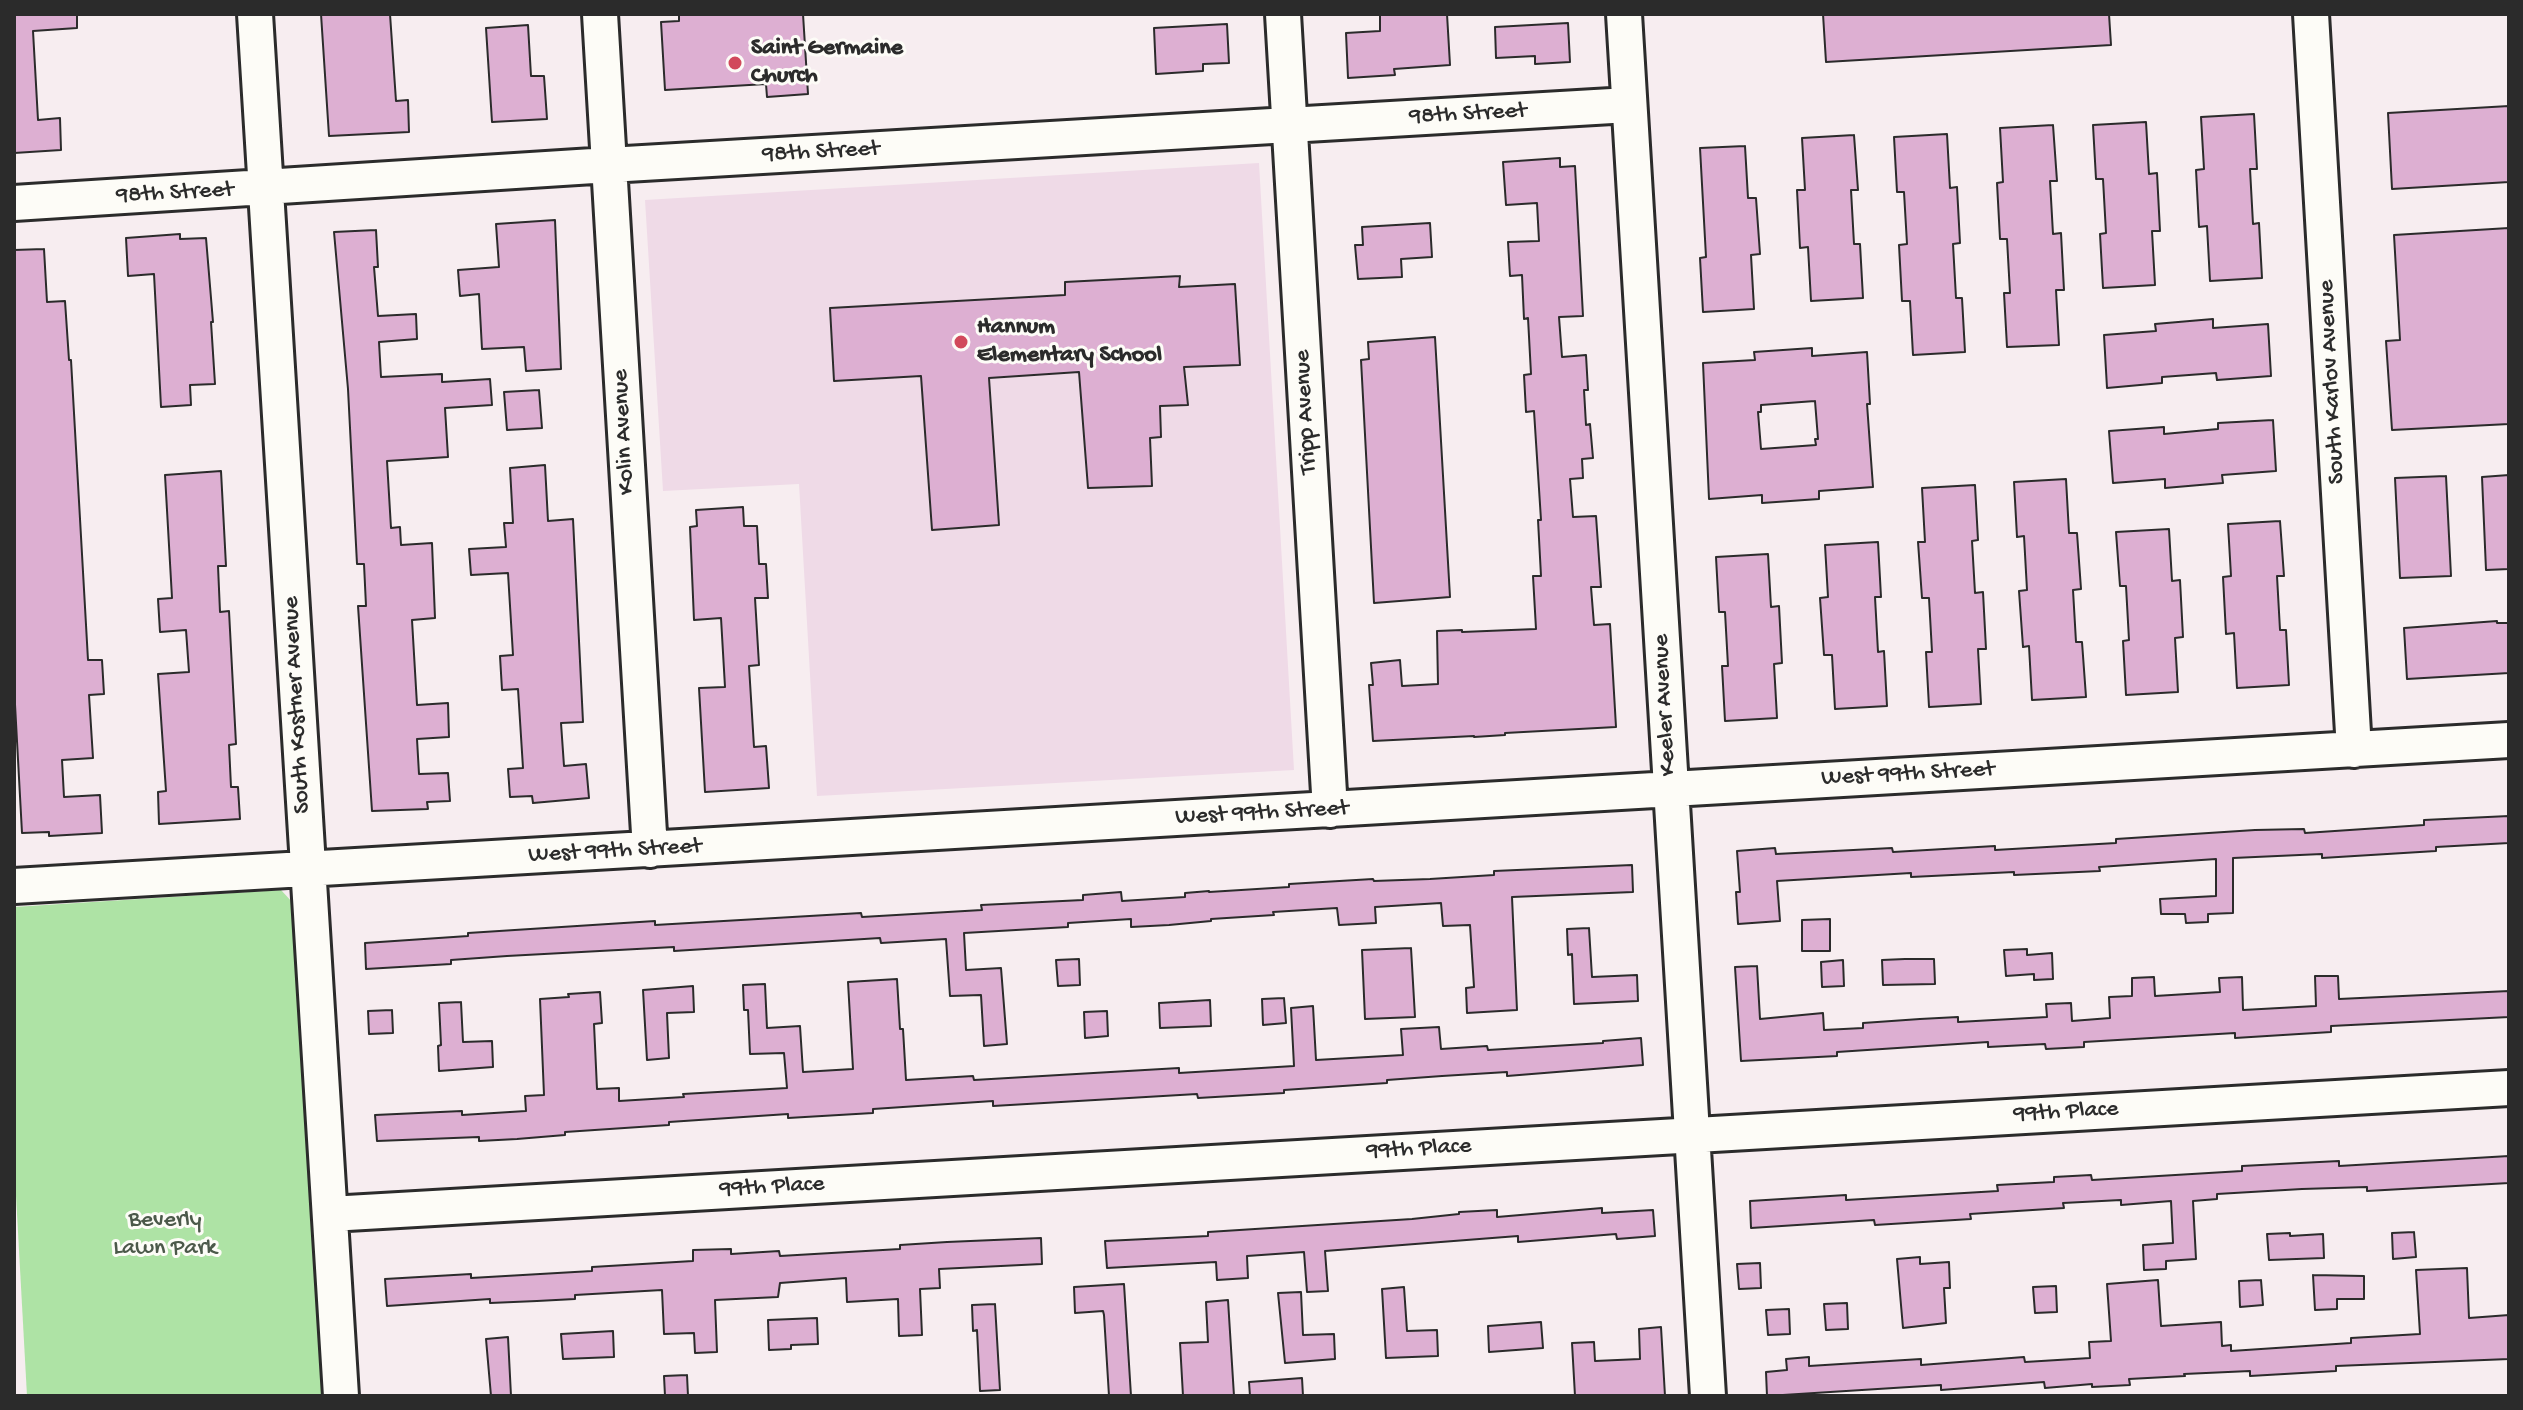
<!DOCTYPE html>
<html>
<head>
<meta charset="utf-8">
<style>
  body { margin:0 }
  #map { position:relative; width:2523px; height:1410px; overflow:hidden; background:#f7edf0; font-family:"Gochi Hand",sans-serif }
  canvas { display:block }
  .frame { position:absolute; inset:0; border:16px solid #2b2b2b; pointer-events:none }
</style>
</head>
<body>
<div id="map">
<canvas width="2523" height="1410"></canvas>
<div class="frame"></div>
</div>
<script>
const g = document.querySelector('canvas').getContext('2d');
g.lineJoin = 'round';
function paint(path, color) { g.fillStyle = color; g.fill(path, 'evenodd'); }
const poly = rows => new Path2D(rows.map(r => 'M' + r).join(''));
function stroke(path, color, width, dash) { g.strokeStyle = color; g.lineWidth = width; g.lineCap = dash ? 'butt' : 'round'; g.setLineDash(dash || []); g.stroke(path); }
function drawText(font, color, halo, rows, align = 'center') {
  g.font = font + ' "Gochi Hand",sans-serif'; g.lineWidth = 6; g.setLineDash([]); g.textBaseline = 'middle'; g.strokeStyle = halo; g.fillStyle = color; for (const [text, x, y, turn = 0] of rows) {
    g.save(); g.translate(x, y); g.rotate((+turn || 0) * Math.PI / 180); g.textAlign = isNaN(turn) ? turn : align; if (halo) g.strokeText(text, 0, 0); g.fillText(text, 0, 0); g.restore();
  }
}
paint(poly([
  [1259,163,1294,770,817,796,799,484,663,491,645,200]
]), '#efdae7');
paint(poly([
  [281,890,293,903,323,1396,27,1396,14,1159,14,907]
]), '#aee3a5');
const building = poly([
  [14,14,77,14,77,28,33,31,38,120,60,118,61,150,14,153,14,14],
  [321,14,390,14,396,101,408,100,409,132,329,136,321,14],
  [679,14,803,14,808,94,767,97,766,84,665,90,661,22,679,21,679,14],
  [1380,14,1447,14,1450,65,1394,69,1395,75,1348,78,1346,33,1380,31,1380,14],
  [1823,14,2109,14,2111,45,1826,62,1823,14],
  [1568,23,1570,62,1535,64,1535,56,1496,58,1495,27,1568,23],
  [1227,24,1229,63,1203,64,1203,71,1156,74,1154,28,1227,24],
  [528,25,531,76,544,76,547,119,492,122,486,28,528,25],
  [2509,106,2509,182,2392,189,2388,113,2509,106],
  [2254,114,2257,169,2250,169,2253,224,2259,223,2262,278,2210,281,2207,226,2199,227,2196,170,2204,169,2201,117,2254,114],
  [2146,122,2149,174,2157,173,2160,231,2152,231,2155,285,2103,288,2100,234,2106,233,2103,179,2096,179,2093,125,2146,122],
  [2053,125,2057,181,2050,181,2053,234,2061,233,2064,290,2056,290,2059,345,2007,347,2004,293,2010,293,2007,239,2000,239,1997,183,2003,182,2000,128,2053,125],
  [1947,134,1950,188,1957,187,1960,243,1953,244,1956,298,1962,298,1965,352,1913,355,1910,301,1902,301,1899,245,1907,244,1904,192,1897,192,1894,137,1947,134],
  [1854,135,1858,190,1851,190,1854,244,1860,244,1863,298,1811,301,1808,247,1800,248,1797,190,1805,190,1802,138,1854,135],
  [1745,146,1748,198,1756,198,1760,254,1751,255,1754,309,1703,312,1700,258,1706,257,1700,148,1745,146],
  [1560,158,1560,167,1575,166,1583,316,1559,317,1562,357,1586,355,1588,390,1584,390,1586,425,1590,424,1593,458,1582,459,1583,478,1570,479,1573,517,1596,516,1601,587,1591,587,1594,625,1610,624,1616,727,1505,733,1505,735,1474,737,1474,736,1373,741,1369,685,1373,685,1371,663,1400,660,1402,686,1438,684,1437,631,1462,630,1462,632,1536,629,1533,576,1541,576,1538,520,1541,520,1534,411,1526,412,1524,375,1531,374,1528,318,1524,319,1522,275,1510,276,1508,242,1539,241,1537,203,1506,205,1503,162,1560,158],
  [555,220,561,369,526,371,524,347,482,349,479,294,460,296,458,270,499,267,496,224,555,220],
  [1430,223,1432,257,1401,259,1402,277,1358,279,1355,245,1363,245,1362,227,1430,223],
  [2509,228,2509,424,2392,430,2386,341,2400,340,2394,235,2509,228],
  [376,230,378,267,374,267,378,316,416,314,417,339,379,342,381,377,442,374,442,382,490,379,492,405,445,408,448,457,387,461,391,528,400,527,401,545,432,543,435,618,412,620,417,705,448,703,449,737,417,739,419,774,448,773,450,801,427,802,428,809,372,811,358,606,366,606,364,564,357,564,348,389,334,232,376,230],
  [180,234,180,239,206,238,213,322,211,322,215,384,190,385,191,405,161,407,154,274,128,276,126,238,180,234],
  [44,249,47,302,65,301,69,360,71,360,88,660,102,660,104,694,89,695,93,758,62,760,64,797,100,795,102,833,49,836,49,832,22,833,14,686,14,250,44,249],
  [1180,276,1179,287,1235,284,1240,365,1184,367,1188,405,1160,406,1161,437,1150,438,1152,486,1088,488,1079,372,989,378,999,525,932,530,921,376,834,381,830,308,1065,295,1065,282,1180,276],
  [2213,319,2213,328,2268,324,2271,376,2217,380,2216,373,2162,377,2162,383,2107,388,2104,335,2156,331,2155,324,2213,319],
  [1435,337,1450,597,1374,603,1361,360,1369,359,1368,342,1435,337],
  [1812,348,1812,356,1867,352,1870,404,1867,404,1873,487,1819,491,1819,499,1762,503,1762,495,1709,499,1703,363,1755,360,1754,352,1812,348],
  [1815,401,1818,439,1815,439,1816,445,1761,449,1758,412,1761,412,1761,405,1815,401],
  [539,390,542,428,507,430,504,392,539,390],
  [2273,420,2276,471,2222,475,2223,483,2165,488,2165,479,2113,483,2109,431,2164,427,2164,434,2218,429,2218,423,2273,420],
  [545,465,548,521,573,519,583,722,561,723,564,766,586,764,589,798,533,803,532,796,510,797,508,769,523,768,518,689,502,690,500,656,513,655,508,573,471,575,469,549,506,547,504,523,513,523,510,468,545,465],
  [221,471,226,566,218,566,220,612,229,611,236,744,229,745,231,787,238,787,240,819,159,824,158,792,166,791,158,674,189,672,186,630,160,632,158,599,172,598,165,475,221,471],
  [2509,475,2509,569,2486,570,2482,477,2509,475],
  [2446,476,2451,576,2400,578,2395,478,2446,476],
  [2066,479,2069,533,2077,533,2081,589,2073,590,2076,642,2082,642,2086,697,2032,700,2029,646,2023,647,2019,591,2027,590,2024,536,2017,537,2014,482,2066,479],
  [1975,485,1978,540,1972,541,1975,593,1983,592,1986,649,1978,649,1981,704,1929,707,1926,652,1932,652,1929,598,1922,598,1918,542,1925,542,1922,488,1975,485],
  [743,507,744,526,757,526,759,564,766,564,768,598,755,598,759,665,749,666,754,747,766,746,769,788,705,792,699,688,725,687,721,618,694,620,690,527,697,526,696,510,743,507],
  [2280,521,2284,576,2277,576,2280,630,2286,630,2289,685,2237,688,2234,633,2226,634,2223,577,2231,576,2228,524,2280,521],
  [2169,529,2172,581,2180,580,2183,637,2175,638,2178,692,2126,695,2123,641,2129,640,2126,586,2120,586,2116,532,2169,529],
  [1878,542,1881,597,1875,597,1878,652,1884,651,1887,706,1835,709,1832,655,1824,655,1820,598,1828,597,1825,545,1878,542],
  [1768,554,1771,607,1779,606,1782,663,1774,664,1777,718,1725,721,1722,666,1728,666,1725,612,1719,612,1716,557,1768,554],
  [2497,621,2497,623,2509,623,2509,673,2407,679,2404,628,2497,621],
  [2509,816,2509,843,2436,847,2436,851,2322,858,2322,854,2233,858,2233,913,2208,914,2208,922,2186,923,2185,914,2161,914,2160,899,2216,896,2216,859,2099,867,2100,871,2014,875,2014,872,1911,877,1911,873,1777,881,1780,921,1738,924,1736,892,1740,892,1737,851,1775,848,1776,854,1892,848,1893,852,1995,846,1995,850,2116,843,2116,839,2255,830,2304,829,2305,833,2424,825,2424,820,2509,816],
  [1632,865,1633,892,1512,897,1517,1010,1467,1013,1466,988,1474,987,1470,925,1443,926,1441,903,1375,907,1376,923,1339,925,1337,908,1273,912,1274,915,1211,919,1211,921,1169,925,1131,927,1131,919,1068,923,1068,927,964,933,966,970,1001,968,1007,1044,984,1046,981,995,950,996,946,939,881,943,880,938,674,951,674,947,507,956,451,960,451,964,366,969,365,943,468,936,468,933,655,921,655,925,861,913,862,917,982,910,981,905,1083,900,1083,895,1121,892,1122,901,1185,897,1185,893,1209,891,1209,892,1289,887,1289,884,1373,879,1374,881,1430,879,1494,875,1494,871,1632,865],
  [1830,919,1830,951,1802,951,1802,920,1830,919],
  [1589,928,1592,977,1637,975,1638,1001,1574,1004,1572,954,1568,955,1567,929,1589,928],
  [1411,948,1415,1017,1365,1019,1362,950,1411,948],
  [2027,949,2027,955,2052,953,2053,979,2034,980,2034,974,2006,976,2004,950,2027,949],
  [1079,959,1080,985,1058,986,1056,960,1079,959],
  [1905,959,1934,959,1935,984,1883,985,1882,960,1905,959],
  [1843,960,1844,986,1822,987,1821,962,1843,960],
  [1757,966,1760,1019,1823,1013,1824,1030,1863,1028,1863,1023,1920,1019,1958,1017,1958,1022,2047,1017,2046,1004,2071,1003,2072,1021,2110,1018,2109,997,2132,996,2132,978,2154,977,2155,996,2220,992,2219,978,2242,977,2243,1010,2316,1006,2315,976,2338,976,2339,999,2509,991,2509,1017,2331,1026,2331,1032,2235,1038,2235,1033,2084,1042,2084,1047,2046,1049,2045,1044,1988,1047,1988,1042,1837,1052,1837,1056,1741,1061,1735,967,1757,966],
  [897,979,900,1029,903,1029,906,1080,973,1076,974,1080,1179,1068,1179,1073,1294,1066,1291,1008,1313,1006,1316,1060,1403,1055,1401,1029,1439,1027,1441,1049,1487,1046,1488,1050,1603,1043,1603,1041,1641,1038,1643,1065,1507,1076,1507,1072,1442,1076,1387,1080,1387,1083,1284,1090,1284,1093,1198,1098,1197,1094,993,1106,993,1101,873,1109,873,1113,788,1118,788,1114,669,1122,669,1125,565,1132,565,1135,517,1139,479,1141,479,1137,377,1141,375,1115,462,1111,462,1115,526,1111,525,1096,544,1095,540,999,569,997,568,994,600,992,602,1023,594,1024,597,1089,619,1088,619,1101,684,1097,683,1094,787,1088,784,1053,750,1054,748,1010,744,1010,743,985,765,984,767,1028,800,1026,803,1072,853,1069,848,982,897,979],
  [693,986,694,1012,667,1013,669,1058,647,1060,643,990,693,986],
  [1284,998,1286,1023,1263,1025,1262,999,1284,998],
  [1210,1000,1211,1026,1160,1028,1159,1003,1210,1000],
  [461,1002,463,1042,492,1041,493,1067,439,1071,438,1046,441,1045,439,1003,461,1002],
  [392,1010,393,1033,369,1034,368,1011,392,1010],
  [1107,1011,1108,1036,1085,1038,1084,1012,1107,1011],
  [2509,1156,2509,1183,2367,1191,2367,1187,2302,1189,2217,1194,2217,1199,2193,1201,2196,1259,2166,1261,2166,1269,2144,1270,2143,1245,2173,1243,2171,1201,2121,1205,2121,1200,2063,1203,2064,1208,1970,1214,1971,1219,1875,1225,1874,1220,1751,1228,1750,1201,1846,1195,1846,1200,1998,1191,1997,1185,2054,1182,2054,1177,2091,1175,2092,1180,2242,1171,2242,1166,2280,1164,2339,1161,2339,1166,2509,1156],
  [1602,1208,1602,1213,1653,1210,1655,1236,1617,1239,1616,1234,1518,1242,1518,1236,1325,1251,1328,1291,1307,1292,1304,1252,1247,1256,1248,1278,1217,1280,1216,1262,1107,1268,1105,1241,1208,1236,1208,1232,1412,1219,1459,1214,1459,1212,1497,1210,1497,1217,1602,1208],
  [2414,1232,2416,1257,2393,1259,2392,1233,2414,1232],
  [2290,1233,2290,1236,2323,1234,2324,1258,2269,1260,2267,1234,2290,1233],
  [1041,1238,1042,1264,939,1269,940,1288,920,1289,922,1335,899,1336,898,1299,847,1302,846,1278,780,1283,778,1297,715,1300,717,1352,695,1353,694,1333,664,1334,662,1290,575,1295,575,1299,537,1301,490,1303,490,1299,387,1306,385,1279,471,1274,471,1278,592,1271,592,1267,693,1261,693,1250,731,1249,731,1254,779,1251,780,1256,900,1249,900,1245,947,1242,1041,1238],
  [1920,1257,1920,1264,1949,1262,1950,1288,1944,1288,1946,1323,1903,1328,1897,1259,1920,1257],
  [1760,1263,1761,1288,1739,1289,1737,1264,1760,1263],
  [2467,1268,2469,1318,2509,1315,2509,1359,2336,1366,2336,1371,2250,1376,2250,1371,2184,1374,2185,1376,2129,1379,2130,1385,2092,1387,2092,1384,2045,1388,2044,1382,1941,1390,1941,1385,1767,1396,1766,1372,1787,1370,1786,1359,1809,1357,1809,1366,1921,1359,1921,1365,2024,1357,2025,1362,2090,1358,2089,1342,2111,1341,2107,1284,2158,1280,2161,1326,2221,1322,2222,1346,2231,1345,2231,1351,2351,1343,2351,1338,2420,1334,2416,1270,2467,1268],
  [2313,1275,2364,1276,2364,1299,2337,1299,2337,1309,2315,1310,2313,1275],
  [2261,1280,2263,1305,2240,1307,2239,1281,2261,1280],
  [1124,1284,1131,1396,1109,1396,1104,1315,1103,1311,1075,1313,1074,1287,1124,1284],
  [2056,1286,2057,1312,2035,1313,2033,1287,2056,1286],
  [1404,1287,1407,1331,1437,1330,1438,1356,1386,1358,1382,1289,1404,1287],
  [1301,1292,1303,1335,1334,1334,1335,1359,1285,1363,1278,1293,1301,1292],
  [1228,1300,1234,1396,1183,1396,1180,1343,1208,1342,1206,1302,1228,1300],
  [1847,1303,1848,1329,1826,1330,1824,1304,1847,1303],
  [995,1304,1000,1390,980,1391,977,1330,973,1331,972,1305,995,1304],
  [1789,1309,1790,1334,1768,1335,1766,1310,1789,1309],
  [817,1318,818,1344,791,1345,791,1349,769,1350,768,1320,817,1318],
  [1541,1322,1543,1348,1489,1352,1488,1326,1541,1322],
  [1661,1327,1665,1396,1575,1396,1572,1343,1594,1342,1595,1361,1640,1359,1639,1329,1661,1327],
  [613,1331,614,1357,563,1359,561,1334,613,1331],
  [508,1337,511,1396,491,1396,486,1339,508,1337],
  [687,1375,688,1396,665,1396,664,1376,687,1375],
  [1302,1378,1303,1396,1250,1396,1249,1382,1302,1378]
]);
paint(building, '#ddafd2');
stroke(building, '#2b2b2b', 2);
const minor = poly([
  [255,14,341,1396],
  [600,14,650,850],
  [1283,14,1330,810],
  [1624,14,1708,1396],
  [2311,14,2354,750],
  [14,203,609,165,1629,105],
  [14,886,2509,740],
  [330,1214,2509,1088]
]);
stroke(minor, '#2b2b2b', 40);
stroke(minor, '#fdfcf7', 34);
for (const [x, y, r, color] of [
  [735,63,8,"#d1495b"],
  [961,342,8,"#d1495b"]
]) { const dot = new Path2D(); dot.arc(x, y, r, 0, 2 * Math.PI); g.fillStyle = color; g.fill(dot); stroke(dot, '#fdfcf7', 3); }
drawText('bold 24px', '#2b2b2b', '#fdfcf7', [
  ["Saint Germaine",751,49],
  ["Church",751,77],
  ["Hannum",977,328],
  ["Elementary School",977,356]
], 'left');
drawText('24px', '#2b2b2b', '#fdfcf7', [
  ["98th Street",1468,115,-3],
  ["98th Street",821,153,-3],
  ["98th Street",175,194,-3],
  ["South Karlov Avenue",2333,382,-93],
  ["Tripp Avenue",1307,412,-93],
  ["Kolin Avenue",625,432,-93],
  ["South Kostner Avenue",298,705,-93],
  ["Keeler Avenue",1666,705,-93],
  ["West 99th Street",1908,775,-3],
  ["West 99th Street",1262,814,-3],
  ["West 99th Street",615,852,-3],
  ["99th Place",2066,1113,-3],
  ["99th Place",1419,1150,-3],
  ["99th Place",772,1188,-3]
]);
drawText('24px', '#4c594a', '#fdfcf7', [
  ["Beverly",165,1221],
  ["Lawn Park",165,1249]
]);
</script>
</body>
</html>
